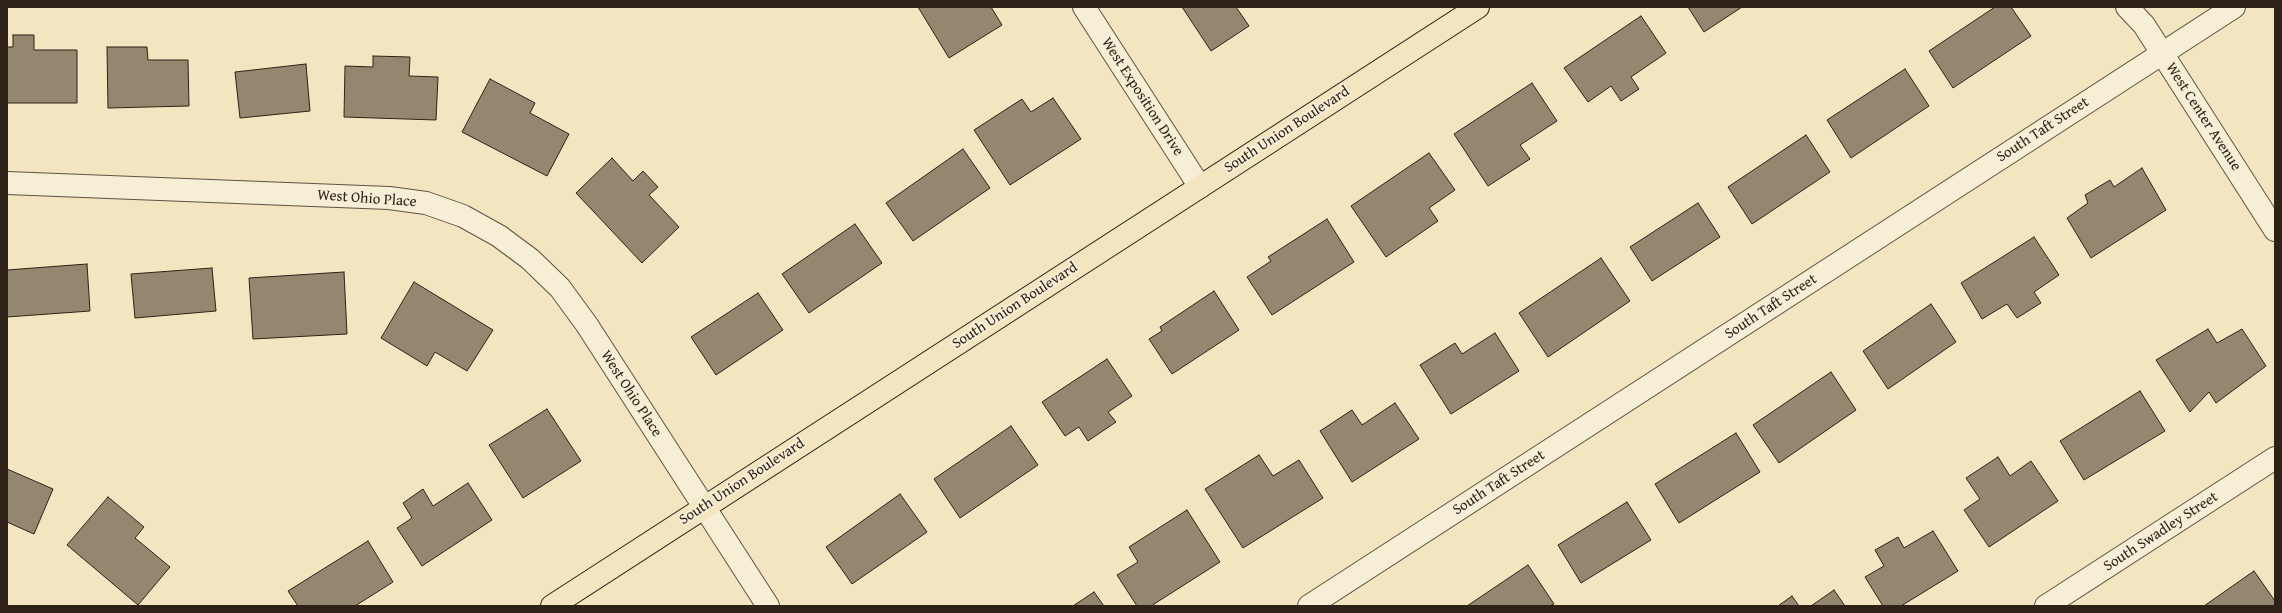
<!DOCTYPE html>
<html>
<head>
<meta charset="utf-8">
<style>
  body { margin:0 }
  #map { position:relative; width:2282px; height:613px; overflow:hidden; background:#f2e5c0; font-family:"Gentium Book Plus",serif }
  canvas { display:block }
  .frame { position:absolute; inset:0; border:8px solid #2e2118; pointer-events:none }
</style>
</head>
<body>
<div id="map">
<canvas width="2282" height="613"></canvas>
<div class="frame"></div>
</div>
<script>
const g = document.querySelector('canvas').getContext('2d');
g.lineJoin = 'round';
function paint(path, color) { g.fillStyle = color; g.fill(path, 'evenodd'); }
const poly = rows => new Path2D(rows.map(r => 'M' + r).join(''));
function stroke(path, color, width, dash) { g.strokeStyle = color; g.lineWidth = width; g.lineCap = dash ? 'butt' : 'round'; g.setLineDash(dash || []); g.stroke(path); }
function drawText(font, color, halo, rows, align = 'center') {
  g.font = font + ' "Gentium Book Plus",serif'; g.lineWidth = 4; g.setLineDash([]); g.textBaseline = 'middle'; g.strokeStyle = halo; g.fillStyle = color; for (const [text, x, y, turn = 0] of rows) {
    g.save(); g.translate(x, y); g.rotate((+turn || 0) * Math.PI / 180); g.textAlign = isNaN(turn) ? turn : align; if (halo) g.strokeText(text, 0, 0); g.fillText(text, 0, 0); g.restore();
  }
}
const building = poly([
  [918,7,991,7,1002,25,949,58,918,7],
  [1182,7,1236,7,1249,26,1211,51,1182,7],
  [1688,7,1742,7,1704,32,1688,7],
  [1995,7,2011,7,2031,36,1953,88,1929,51,1995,7],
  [1641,16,1666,53,1631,77,1639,89,1621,101,1611,86,1588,102,1564,68,1641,16],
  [13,35,34,35,34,50,77,50,77,103,7,103,7,47,13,47,13,35],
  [107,47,147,47,148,60,188,60,189,106,108,108,107,47],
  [373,56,410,57,409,76,438,77,436,120,344,117,345,66,373,67,373,56],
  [306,64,310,111,240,118,235,72,306,64],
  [1905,69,1929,106,1851,158,1827,120,1905,69],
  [490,79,535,103,530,113,569,134,547,176,462,132,490,79],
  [1532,83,1557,121,1520,145,1530,159,1488,186,1454,134,1532,83],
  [1053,98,1081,139,1010,185,974,130,1022,99,1031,112,1053,98],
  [1806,135,1830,172,1752,224,1728,187,1806,135],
  [963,149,990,188,913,241,886,203,963,149],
  [1429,153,1455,190,1429,208,1438,221,1386,257,1351,206,1429,153],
  [612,158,633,181,643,171,658,187,649,195,679,227,642,263,576,193,612,158],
  [2142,168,2166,210,2091,258,2067,218,2088,203,2085,195,2110,180,2114,187,2142,168],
  [1698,203,1720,237,1652,281,1630,247,1698,203],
  [1327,219,1354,262,1272,315,1247,277,1271,261,1268,257,1327,219],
  [855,224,882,263,809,313,782,274,855,224],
  [2034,237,2059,275,2034,292,2041,303,2017,318,2007,304,1982,319,1961,283,2034,237],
  [1601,258,1630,301,1548,357,1519,313,1601,258],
  [87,264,90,311,7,317,7,270,87,264],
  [212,268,216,311,135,318,131,274,212,268],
  [344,272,347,334,253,339,249,278,344,272],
  [414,282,493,330,467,371,435,352,427,366,381,338,414,282],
  [1214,291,1239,330,1172,374,1149,339,1162,331,1160,327,1214,291],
  [758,293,783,330,716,375,691,337,758,293],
  [1931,304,1956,342,1888,389,1863,351,1931,304],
  [2208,329,2217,343,2242,329,2266,366,2216,403,2209,392,2190,412,2156,360,2208,329],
  [1495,333,1519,371,1451,414,1420,365,1455,343,1462,354,1495,333],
  [1107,359,1132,396,1108,412,1116,422,1088,441,1079,427,1065,436,1042,402,1107,359],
  [1831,372,1856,410,1779,463,1753,425,1831,372],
  [2140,391,2165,431,2084,480,2060,441,2140,391],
  [1395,403,1419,439,1352,482,1320,431,1352,410,1362,425,1395,403],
  [547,409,581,461,523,498,489,445,547,409],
  [1011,426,1038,465,960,518,934,479,1011,426],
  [1736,433,1760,472,1679,523,1655,484,1736,433],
  [1259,455,1273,476,1299,460,1323,498,1243,548,1205,489,1259,455],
  [1998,457,2010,476,2031,461,2058,501,1989,547,1964,510,1980,499,1966,478,1998,457],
  [7,469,53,489,34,534,7,522,7,469],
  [468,483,492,520,422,566,397,528,412,518,403,503,423,489,433,506,468,483],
  [900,494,927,532,852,584,826,547,900,494],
  [108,497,144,527,135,538,170,567,138,605,67,545,108,497],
  [1627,502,1651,540,1581,583,1558,545,1627,502],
  [1187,510,1220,562,1151,606,1137,606,1117,575,1138,562,1129,547,1187,510],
  [1933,531,1958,571,1901,606,1883,606,1865,577,1884,566,1875,550,1898,537,1904,548,1933,531],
  [368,541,393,582,355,606,298,606,288,591,368,541],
  [1528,565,1554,604,1550,606,1467,606,1528,565],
  [2254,571,2275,601,2275,606,2204,606,2254,571],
  [1834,590,1845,606,1811,606,1834,590],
  [1094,592,1104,606,1073,606,1094,592],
  [1792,596,1799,606,1778,606,1792,596]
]);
paint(building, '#94876f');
stroke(building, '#2e2118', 1);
const minor = poly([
  [1084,7,1200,187],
  [2127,7,2144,25,2275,230],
  [7,183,389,198,426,203,463,216,499,236,530,259,560,288,587,325,768,606],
  [1309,606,2234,7],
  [2046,606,2275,458]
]);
const major = poly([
  [552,606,1478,7]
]);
stroke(minor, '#5f5242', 24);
stroke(major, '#2e2118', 24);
stroke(minor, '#f7eed6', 22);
stroke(major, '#f2e5c0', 22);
drawText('15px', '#2e2118', '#f7eed6', [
  ["West Exposition Drive",1142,97,57],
  ["West Center Avenue",2203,117,57],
  ["South Union Boulevard",1287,130,-33],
  ["South Taft Street",2043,130,-33],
  ["West Ohio Place",367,199,4],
  ["South Union Boulevard",1015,306,-33],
  ["South Taft Street",1771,307,-33],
  ["West Ohio Place",631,394,57],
  ["South Union Boulevard",742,482,-33],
  ["South Taft Street",1499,483,-33],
  ["South Swadley Street",2161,532,-33]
]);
</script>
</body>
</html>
